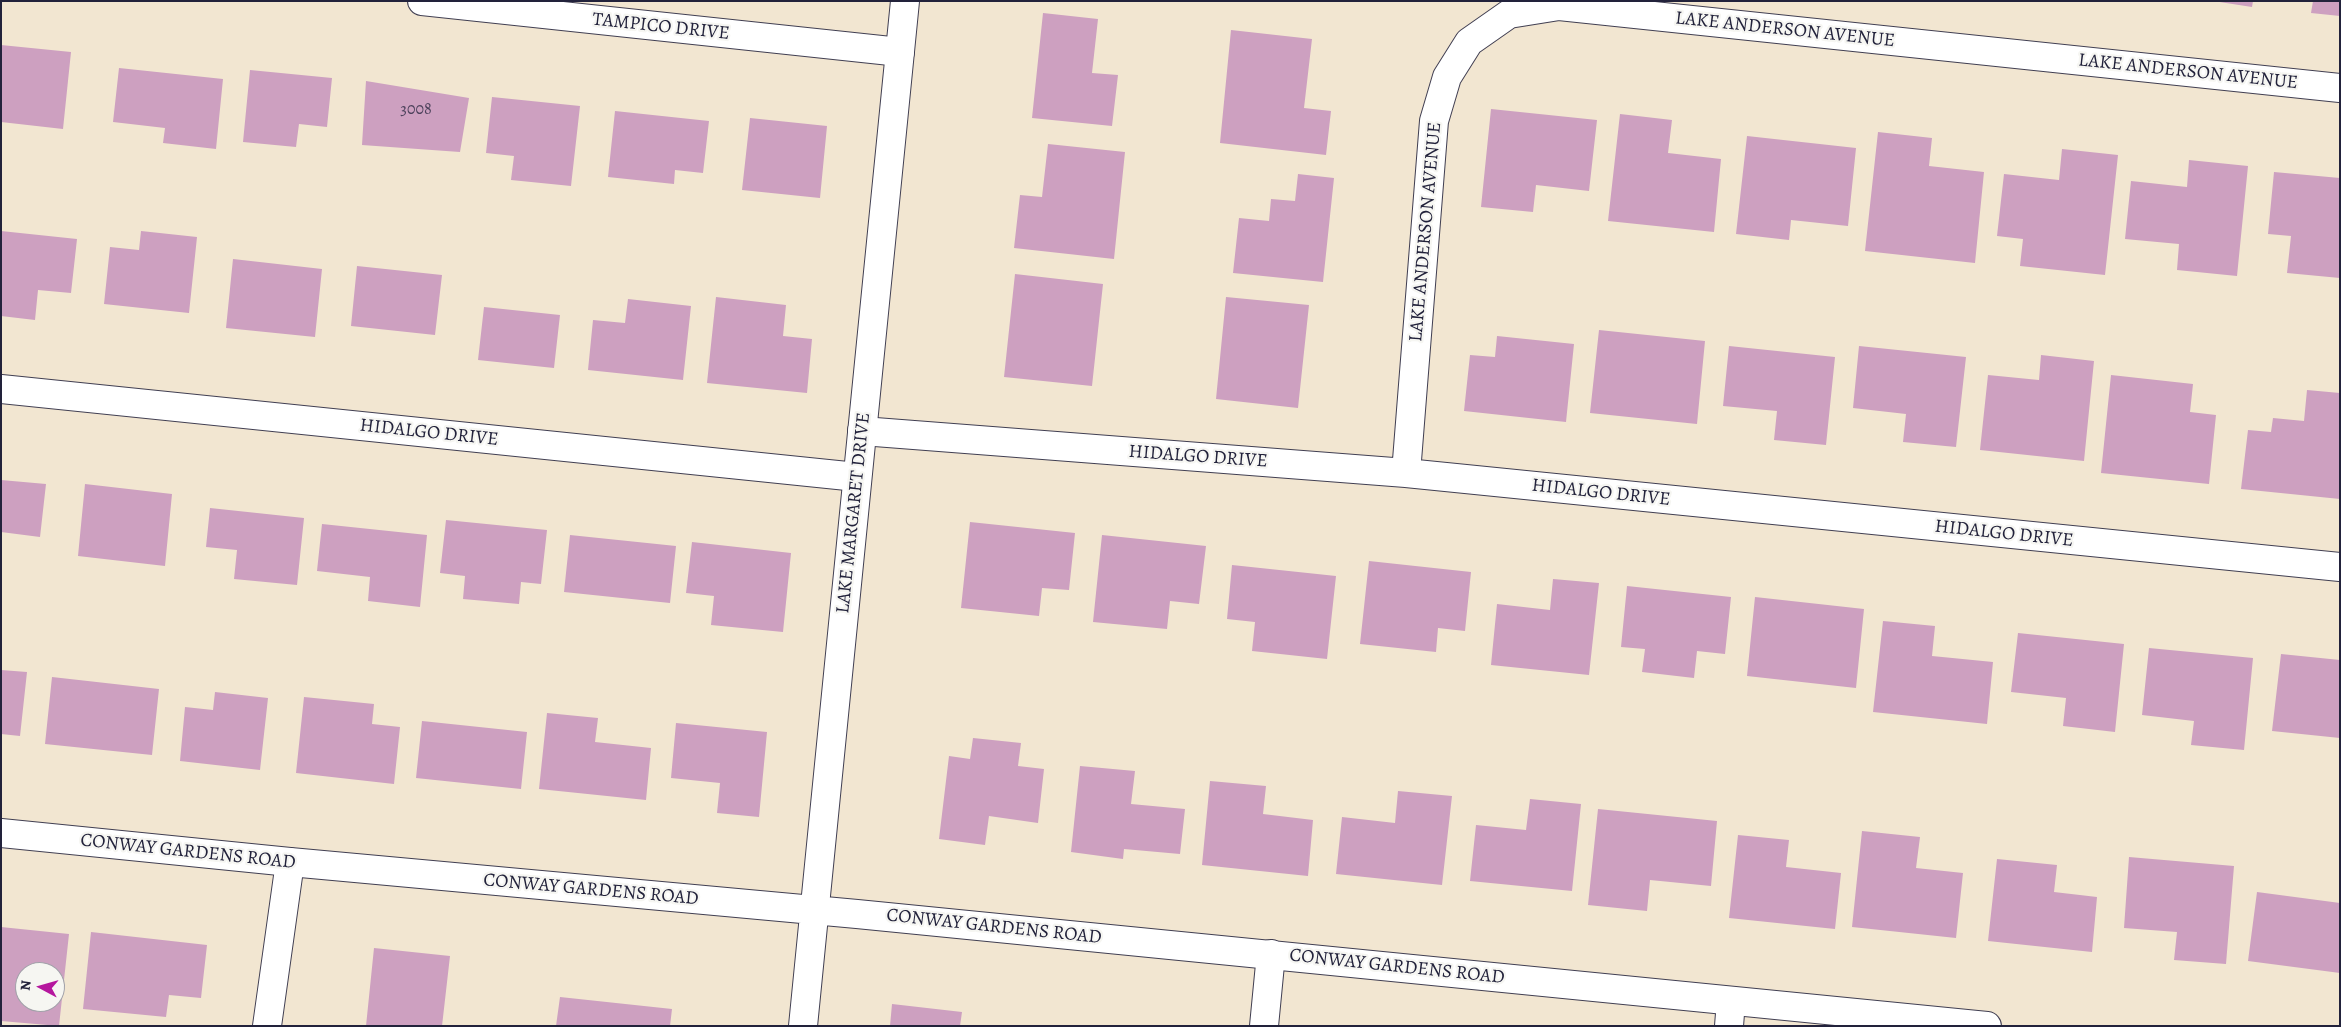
<!DOCTYPE html>
<html>
<head>
<meta charset="utf-8">
<style>
  body { margin:0 }
  #map { position:relative; width:2341px; height:1027px; overflow:hidden; background:#f2e6d1; font-family:Alegreya,serif }
  canvas { display:block }
  .frame { position:absolute; inset:0; border:2px solid #22223b; pointer-events:none }
  .north { position:absolute; left:15px; top:962px; width:50px; height:50px; box-sizing:border-box; background:#f6f6f2; border:1px solid #a1a1a9; border-radius:50%; rotate:276deg; font-size:14px; font-weight:700; line-height:20px; text-align:center; color:#22223b }
  .north::after { content:''; display:block; margin:auto; width:18px; height:22px; background:#b5179e; clip-path:polygon(50% 0,100% 100%,50% 72%,0 100%) }
</style>
</head>
<body>
<div id="map">
<canvas width="2341" height="1027"></canvas>
<div class="frame"></div>
<div class="north">N</div>
</div>
<script>
const g = document.querySelector('canvas').getContext('2d');
g.lineJoin = 'round';
function paint(path, color) { g.fillStyle = color; g.fill(path, 'evenodd'); }
const poly = rows => new Path2D(rows.map(r => 'M' + r).join(''));
function stroke(path, color, width, dash) { g.strokeStyle = color; g.lineWidth = width; g.lineCap = dash ? 'butt' : 'round'; g.setLineDash(dash || []); g.stroke(path); }
function drawText(font, color, halo, rows, align = 'center') {
  g.font = font + ' Alegreya,serif'; g.lineWidth = 4.5; g.setLineDash([]); g.textBaseline = 'middle'; g.strokeStyle = halo; g.fillStyle = color; for (const [text, x, y, turn = 0] of rows) {
    g.save(); g.translate(x, y); g.rotate((+turn || 0) * Math.PI / 180); g.textAlign = isNaN(turn) ? turn : align; if (halo) g.strokeText(text, 0, 0); g.fillText(text, 0, 0); g.restore();
  }
}
paint(poly([
  [2213,1,2253,1,2252,7],
  [2313,1,2340,1,2340,16,2311,13],
  [1043,13,1098,19,1092,73,1118,75,1112,126,1032,118],
  [1231,30,1312,39,1304,108,1331,111,1326,155,1220,143],
  [1,45,71,52,63,129,1,122],
  [119,68,223,79,216,149,163,143,165,128,113,122],
  [250,70,332,78,327,127,299,124,296,147,243,142],
  [366,81,469,98,460,152,362,145],
  [492,97,580,106,571,186,511,180,514,156,486,153],
  [1491,109,1597,120,1589,191,1536,185,1533,212,1481,207],
  [615,111,709,121,703,173,675,170,674,184,608,177],
  [1620,114,1672,120,1668,153,1721,159,1714,232,1608,221],
  [750,118,827,126,820,198,742,190],
  [1878,132,1932,138,1929,166,1984,172,1975,263,1865,251],
  [1747,136,1856,148,1848,226,1791,220,1789,240,1736,234],
  [1048,144,1125,152,1114,259,1014,248,1020,195,1042,197],
  [2062,149,2118,155,2105,275,2020,266,2023,239,1997,236,2004,174,2059,180],
  [2189,160,2248,166,2237,276,2177,270,2179,244,2125,239,2131,181,2187,187],
  [2274,172,2340,178,2340,278,2287,273,2291,236,2268,234],
  [1298,174,1334,178,1323,282,1233,273,1239,218,1269,221,1271,199,1295,201],
  [1,231,77,239,71,293,38,290,35,320,1,316],
  [141,231,197,237,189,313,104,304,110,247,139,250],
  [233,259,322,269,315,337,226,328],
  [357,266,442,275,435,335,351,326],
  [1015,274,1103,284,1092,386,1004,377],
  [716,297,786,305,783,336,812,339,807,393,707,383],
  [1226,297,1309,305,1298,408,1216,399],
  [628,299,691,306,683,380,588,370,593,320,625,323],
  [484,307,560,315,554,368,478,360],
  [1599,330,1705,341,1697,424,1590,413],
  [1497,336,1574,344,1566,422,1464,411,1470,355,1495,357],
  [1729,346,1835,357,1826,445,1774,440,1777,411,1723,406],
  [1859,346,1966,357,1956,447,1903,442,1906,414,1853,408],
  [2041,355,2094,361,2084,461,1980,450,1988,375,2039,380],
  [2111,375,2193,384,2190,412,2216,415,2209,484,2101,473],
  [2307,390,2340,393,2340,499,2241,489,2248,430,2271,432,2273,418,2304,421],
  [1,480,46,484,40,537,1,532],
  [85,484,172,494,165,566,78,556],
  [210,508,304,518,297,585,234,579,237,550,206,547],
  [446,520,547,530,541,584,521,582,519,604,463,599,465,576,440,573],
  [970,522,1075,533,1069,590,1042,588,1039,616,961,608],
  [322,524,427,535,420,607,368,601,370,577,317,571],
  [570,535,676,546,670,603,564,592],
  [1102,535,1206,546,1199,604,1170,601,1167,629,1093,622],
  [692,542,791,553,783,632,711,625,714,596,686,593],
  [1369,561,1471,572,1465,631,1438,628,1436,652,1360,644],
  [1232,565,1336,576,1327,659,1252,651,1255,622,1227,619],
  [1553,579,1599,583,1589,675,1491,665,1497,604,1550,610],
  [1627,586,1731,597,1725,654,1697,651,1694,678,1642,672,1645,649,1621,647],
  [1755,597,1864,609,1856,688,1747,676],
  [1883,621,1935,626,1932,656,1993,662,1987,724,1873,712],
  [2018,633,2124,644,2115,732,2063,726,2066,698,2011,692],
  [2149,648,2253,658,2244,750,2191,745,2194,721,2142,715],
  [2281,654,2340,660,2340,738,2272,731],
  [1,670,27,672,20,736,1,734],
  [52,677,159,689,152,755,45,744],
  [215,692,268,698,260,770,180,761,185,707,213,710],
  [304,697,374,704,372,724,400,727,394,784,296,773],
  [547,713,598,718,595,742,651,748,646,800,539,789],
  [422,721,527,732,521,789,416,778],
  [676,723,767,732,759,817,717,813,720,783,671,778],
  [973,738,1021,743,1018,766,1044,769,1038,823,989,816,985,845,939,839,949,756,970,759],
  [1080,766,1135,771,1131,804,1185,809,1180,854,1124,849,1123,859,1071,852],
  [1210,781,1266,786,1263,814,1313,820,1308,876,1202,865],
  [1398,791,1452,796,1442,885,1336,874,1342,817,1395,823],
  [1530,799,1581,804,1572,891,1470,881,1476,825,1526,830],
  [1598,809,1717,821,1711,886,1650,880,1647,911,1588,905],
  [1862,831,1920,837,1916,868,1963,873,1956,938,1852,927],
  [1738,835,1789,840,1786,867,1841,873,1835,929,1729,918],
  [2129,857,2234,866,2226,964,2174,960,2177,932,2124,928],
  [1997,859,2057,865,2054,892,2097,897,2092,952,1988,941],
  [2257,892,2340,903,2340,973,2248,961],
  [1,927,69,934,59,1026,1,1021],
  [25,972,55,972,55,1002,25,1002],
  [91,932,207,945,201,998,169,995,166,1017,83,1009],
  [374,948,450,956,442,1026,366,1026],
  [560,997,672,1009,670,1026,556,1026],
  [892,1004,962,1012,960,1026,890,1026]
]), '#cda0c0');
const street = poly([
  [422,1,900,52],
  [1,389,857,477],
  [862,431,1406,473,2340,567],
  [1406,473,1434,121,1447,77,1469,42,1509,14,1559,6,2340,88],
  [267,1026,290,862],
  [1264,1026,1271,954],
  [1729,1026,1731,1001]
]);
const secondary = poly([
  [1,833,290,862,857,914,1987,1026],
  [803,1026,905,1]
]);
stroke(street, '#413f52', 30);
stroke(secondary, '#413f52', 30);
stroke(street, '#fff', 28);
stroke(secondary, '#fff', 28);
drawText('16px', '#4d425c', null, [
  ["3008",416,110]
]);
drawText('19px', '#22223b', '#f6f6f2', [
  ["TAMPICO DRIVE",661,27,6],
  ["LAKE ANDERSON AVENUE",1785,30,6],
  ["LAKE ANDERSON AVENUE",2188,72,6],
  ["LAKE ANDERSON AVENUE",1426,232,-85],
  ["HIDALGO DRIVE",429,433,6],
  ["HIDALGO DRIVE",1198,457,4],
  ["HIDALGO DRIVE",1601,493,6],
  ["LAKE MARGARET DRIVE",854,513,-84],
  ["HIDALGO DRIVE",2004,534,6],
  ["CONWAY GARDENS ROAD",188,852,6],
  ["CONWAY GARDENS ROAD",591,890,5],
  ["CONWAY GARDENS ROAD",994,927,6],
  ["CONWAY GARDENS ROAD",1397,967,6]
]);
</script>
</body>
</html>
